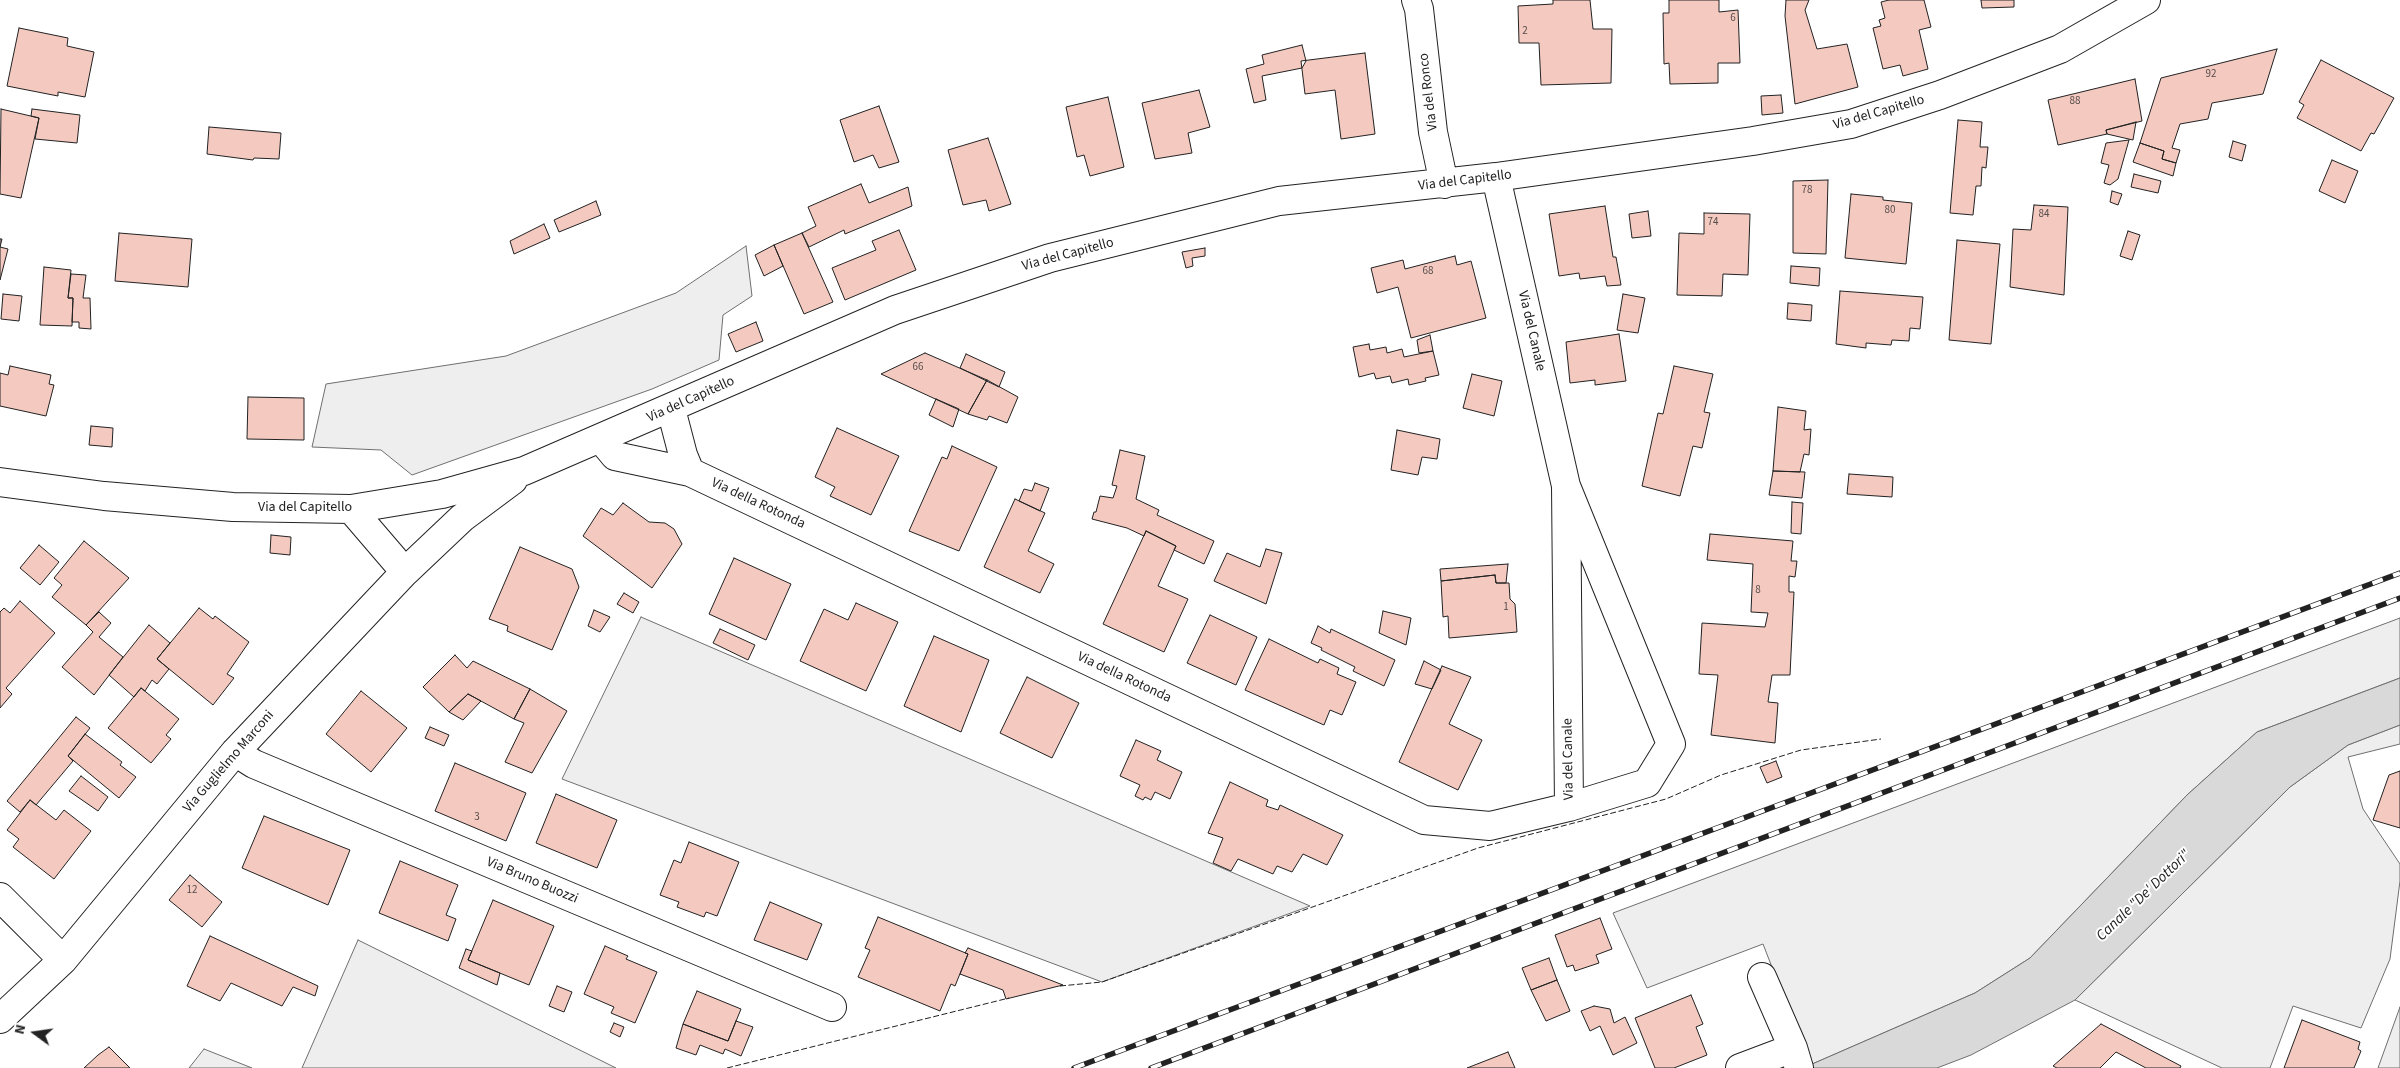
<!DOCTYPE html>
<html>
<head>
<meta charset="utf-8">
<style>
  body { margin:0 }
  #map { position:relative; width:2400px; height:1068px; overflow:hidden; background:#fff; font-family:"Source Sans 3",sans-serif }
  canvas { display:block }
  .north { position:absolute; left:10px; top:1008px; width:50px; height:50px; -webkit-text-stroke:4px #fff; paint-order:stroke; rotate:284deg; font-size:14px; font-weight:700; line-height:20px; text-align:center; color:#222 }
  .north::after { content:''; display:block; margin:auto; width:18px; height:22px; background:#222; clip-path:polygon(50% 0,100% 100%,50% 72%,0 100%) }
</style>
</head>
<body>
<div id="map">
<canvas width="2400" height="1068"></canvas>
<div class="north">N</div>
</div>
<script>
const g = document.querySelector('canvas').getContext('2d');
g.lineJoin = 'round';
function paint(path, color) { g.fillStyle = color; g.fill(path, 'evenodd'); }
const poly = rows => new Path2D(rows.map(r => 'M' + r).join(''));
function stroke(path, color, width, dash) { g.strokeStyle = color; g.lineWidth = width; g.lineCap = dash ? 'butt' : 'round'; g.setLineDash(dash || []); g.stroke(path); }
function drawText(font, color, halo, rows, align = 'center') {
  g.font = font + ' "Source Sans 3",sans-serif'; g.lineWidth = 4; g.setLineDash([]); g.textBaseline = 'middle'; g.strokeStyle = halo; g.fillStyle = color; for (const [text, x, y, turn = 0] of rows) {
    g.save(); g.translate(x, y); g.rotate((+turn || 0) * Math.PI / 180); g.textAlign = isNaN(turn) ? turn : align; if (halo) g.strokeText(text, 0, 0); g.fillText(text, 0, 0); g.restore();
  }
}
const green = poly([
  [746,246,752,296,723,315,719,360,652,389,412,475,381,450,312,447,326,384,506,356,676,293,746,246],
  [641,617,1192,855,1310,906,1102,982,562,779,641,617],
  [2400,618,2400,678,2257,732,2187,795,2030,958,1975,993,1810,1065,1763,944,1647,988,1613,913,2400,618],
  [2400,725,2400,744,2348,757,2363,809,2400,864,2400,881,2390,959,2361,1028,2293,1006,2270,1068,2222,1068,2075,1000,2290,787,2348,745,2400,725],
  [358,940,616,1068,302,1068,358,940],
  [2400,1007,2400,1068,2378,1068,2400,1007],
  [204,1049,252,1068,189,1068,204,1049]
]);
paint(green, '#eee');
stroke(green, '#6f6f6f', 1);
const water = poly([
  [2400,678,2400,725,2348,745,2290,787,2075,1000,1971,1055,1937,1068,1803,1068,1975,993,2030,958,2187,795,2257,732,2400,678]
]);
paint(water, '#d9d9d9');
stroke(water, '#6f6f6f', 1);
const building = poly([
  [1553,0,1590,0,1593,29,1612,29,1611,83,1541,85,1539,43,1519,43,1518,6,1553,4,1553,0],
  [1669,0,1719,0,1719,12,1738,10,1740,63,1718,63,1718,83,1670,84,1669,63,1664,64,1663,13,1669,13,1669,0],
  [1786,0,1809,0,1805,10,1817,49,1847,44,1858,87,1795,104,1785,16,1786,0],
  [1889,0,1924,0,1931,27,1919,30,1928,69,1903,76,1900,65,1883,69,1873,28,1881,26,1879,20,1885,18,1881,2,1889,0],
  [1981,0,2014,0,2014,7,1982,8,1981,0],
  [19,28,68,38,67,46,94,52,85,97,58,92,58,96,7,86,19,28],
  [1302,45,1306,61,1302,68,1262,76,1266,100,1254,103,1246,69,1264,64,1262,55,1302,45],
  [2277,49,2263,94,2212,103,2208,119,2180,124,2172,148,2180,150,2176,163,2162,159,2164,151,2140,143,2161,78,2277,49],
  [1365,53,1375,134,1341,139,1335,90,1305,94,1301,61,1365,53],
  [2321,60,2394,98,2374,134,2371,133,2361,151,2297,118,2304,105,2299,102,2321,60],
  [2135,79,2142,121,2106,130,2107,134,2058,145,2048,100,2135,79],
  [1199,90,1210,127,1188,133,1192,153,1155,159,1142,103,1199,90],
  [1781,95,1783,113,1762,115,1761,96,1781,95],
  [1108,97,1124,167,1090,176,1084,155,1077,157,1066,107,1108,97],
  [879,106,899,162,879,168,873,155,854,162,840,120,879,106],
  [1,109,39,118,21,198,0,194,1,109],
  [32,109,80,115,77,143,35,139,39,118,31,116,32,109],
  [1958,120,1982,122,1980,147,1988,147,1986,168,1982,167,1981,186,1976,186,1973,215,1950,213,1958,120],
  [2136,122,2133,140,2107,134,2106,130,2136,122],
  [209,127,281,133,279,159,254,158,253,160,207,154,209,127],
  [988,138,1011,204,989,211,986,200,963,205,948,150,988,138],
  [2129,140,2118,179,2110,185,2104,183,2109,165,2101,163,2106,143,2129,140],
  [2233,141,2246,145,2242,161,2229,157,2233,141],
  [2140,143,2164,151,2162,159,2176,163,2173,176,2133,162,2140,143],
  [2332,160,2358,171,2345,203,2319,191,2332,160],
  [2134,174,2161,181,2158,193,2131,187,2134,174],
  [1828,180,1826,254,1793,253,1793,181,1828,180],
  [861,184,869,203,908,187,912,206,845,234,844,230,809,247,802,233,816,226,808,207,861,184],
  [2112,191,2122,194,2118,205,2110,202,2112,191],
  [1851,194,1883,197,1883,200,1912,203,1906,264,1845,258,1851,194],
  [596,201,601,215,559,232,554,220,596,201],
  [2034,205,2068,207,2064,295,2010,287,2013,229,2031,230,2034,205],
  [1605,206,1613,257,1616,257,1621,285,1607,286,1605,276,1580,279,1579,273,1559,276,1549,214,1605,206],
  [1648,211,1651,236,1632,238,1629,214,1648,211],
  [1704,213,1750,214,1748,275,1723,274,1722,296,1677,295,1679,233,1704,234,1704,213],
  [544,224,550,238,514,254,510,241,544,224],
  [899,230,916,270,845,300,832,268,876,250,872,241,899,230],
  [2128,231,2140,235,2132,260,2120,256,2128,231],
  [119,233,192,239,188,287,115,281,119,233],
  [802,233,833,302,804,314,774,245,802,233],
  [0,239,2,239,0,247,8,249,0,280,0,239],
  [1957,240,2000,244,1991,344,1949,340,1957,240],
  [774,245,783,266,764,276,755,255,774,245],
  [1205,248,1205,256,1192,258,1193,266,1186,268,1182,252,1205,248],
  [1455,256,1457,265,1471,261,1486,318,1411,338,1398,287,1377,293,1371,268,1403,260,1405,269,1455,256],
  [1791,266,1820,268,1819,286,1790,283,1791,266],
  [44,267,71,270,68,298,73,298,72,326,40,325,44,267],
  [71,274,86,275,83,298,90,298,91,329,79,328,79,322,72,322,73,298,68,298,71,274],
  [1840,291,1923,297,1920,329,1910,328,1909,341,1892,340,1891,345,1866,343,1866,348,1836,344,1840,291],
  [3,294,22,296,19,321,1,319,3,294],
  [1623,294,1645,298,1638,333,1617,330,1623,294],
  [1788,303,1812,305,1811,321,1787,319,1788,303],
  [756,322,763,341,736,352,728,334,756,322],
  [1619,334,1626,381,1595,385,1595,380,1570,383,1566,342,1619,334],
  [1430,335,1433,351,1419,353,1417,340,1430,335],
  [1369,344,1370,350,1386,347,1387,353,1402,349,1404,357,1433,351,1439,375,1425,378,1426,381,1409,385,1408,379,1392,383,1390,376,1376,379,1374,373,1359,377,1353,347,1369,344],
  [925,353,987,380,968,414,881,374,925,353],
  [966,354,1005,372,999,387,960,368,966,354],
  [10,366,51,375,49,384,54,385,46,416,0,406,0,373,8,375,10,366],
  [1674,366,1713,374,1704,412,1710,413,1702,448,1693,446,1680,496,1642,486,1658,413,1663,414,1674,366],
  [1472,374,1502,381,1494,416,1463,408,1472,374],
  [987,380,1018,397,1007,423,989,416,987,420,968,414,987,380],
  [248,397,304,398,304,440,247,439,248,397],
  [936,399,959,409,953,427,929,415,936,399],
  [1778,407,1806,411,1804,430,1811,429,1809,455,1804,454,1800,472,1773,471,1778,407],
  [91,426,113,428,112,447,89,445,91,426],
  [837,428,899,456,871,515,830,496,835,487,815,477,837,428],
  [1397,430,1440,439,1437,459,1422,457,1418,475,1391,470,1397,430],
  [952,446,997,467,959,551,909,531,942,457,947,459,952,446],
  [1120,450,1145,456,1136,499,1159,510,1157,515,1214,541,1204,564,1174,550,1176,546,1146,531,1144,536,1127,528,1092,519,1094,512,1096,512,1100,496,1113,498,1117,486,1112,485,1120,450],
  [1773,471,1805,472,1802,498,1769,495,1773,471],
  [1849,474,1893,477,1892,497,1847,494,1849,474],
  [1035,483,1049,488,1040,511,1019,501,1024,489,1032,491,1035,483],
  [1015,499,1045,513,1028,551,1054,564,1040,593,984,567,1015,499],
  [1792,502,1803,503,1801,534,1791,533,1792,502],
  [623,503,649,522,665,523,674,529,682,544,652,588,583,536,601,508,613,515,623,503],
  [1146,531,1176,546,1158,586,1188,599,1164,652,1103,624,1146,531],
  [1710,534,1793,541,1791,561,1797,561,1795,577,1789,576,1789,592,1794,592,1790,675,1772,675,1768,702,1778,703,1775,743,1711,735,1718,675,1699,674,1702,623,1765,627,1768,613,1751,612,1753,564,1707,560,1710,534],
  [271,535,291,537,290,555,270,553,271,535],
  [84,541,129,578,86,625,52,597,62,585,54,578,84,541],
  [39,545,59,562,40,585,20,568,39,545],
  [520,547,572,569,579,587,552,650,507,631,508,626,489,619,520,547],
  [1266,549,1282,553,1266,604,1214,581,1227,553,1260,567,1266,549],
  [734,558,791,584,766,640,709,614,734,558],
  [1508,564,1506,583,1496,583,1495,575,1441,581,1440,569,1508,564],
  [1495,575,1496,583,1509,583,1510,599,1515,604,1517,632,1449,638,1448,616,1443,617,1441,581,1495,575],
  [624,593,639,602,633,613,617,604,624,593],
  [20,601,55,633,6,688,12,694,0,708,0,612,4,608,10,613,20,601],
  [856,603,898,622,866,691,800,661,824,609,848,620,856,603],
  [199,608,213,619,215,616,249,642,227,674,234,678,213,705,157,659,199,608],
  [594,610,610,617,600,632,588,626,594,610],
  [1383,611,1411,618,1406,645,1379,633,1383,611],
  [99,612,111,623,99,637,123,657,94,695,62,667,93,632,86,625,99,612],
  [1210,615,1257,637,1236,685,1187,663,1210,615],
  [149,625,170,643,157,659,169,669,157,684,152,680,145,691,141,688,134,697,109,675,149,625],
  [1318,626,1330,633,1331,629,1395,660,1384,686,1353,671,1355,667,1321,650,1322,648,1311,643,1318,626],
  [720,629,755,645,748,660,713,643,720,629],
  [934,636,989,660,961,732,904,706,934,636],
  [1269,639,1318,663,1320,659,1339,668,1337,674,1356,682,1342,715,1330,710,1324,725,1245,690,1269,639],
  [455,655,467,668,473,661,530,689,514,719,468,694,449,712,423,687,455,655],
  [1424,661,1441,670,1432,689,1415,684,1424,661],
  [1442,666,1471,677,1449,724,1482,740,1458,790,1399,762,1442,666],
  [1027,677,1079,703,1052,758,1000,733,1027,677],
  [141,688,179,719,166,735,171,739,151,763,108,728,141,688],
  [530,689,567,711,532,773,505,762,524,723,514,719,530,689],
  [361,691,407,728,371,772,326,734,361,691],
  [468,694,481,701,463,720,449,712,468,694],
  [76,717,90,728,68,756,73,761,36,805,30,800,20,812,7,801,76,717],
  [430,727,449,735,444,746,425,738,430,727],
  [85,734,122,762,120,765,136,777,119,798,68,756,85,734],
  [1136,740,1161,751,1157,760,1182,772,1170,799,1155,792,1151,800,1145,797,1143,800,1135,796,1140,785,1120,776,1136,740],
  [1776,761,1782,777,1767,783,1760,767,1776,761],
  [455,763,526,793,506,841,435,811,455,763],
  [2400,771,2400,828,2373,820,2389,775,2400,771],
  [81,776,108,797,98,811,69,791,81,776],
  [1230,782,1268,800,1266,806,1278,810,1280,805,1343,835,1327,865,1303,854,1292,872,1277,866,1273,874,1238,859,1231,871,1213,863,1223,838,1208,833,1230,782],
  [556,794,617,820,597,868,536,843,556,794],
  [30,800,56,820,64,810,91,831,54,879,13,847,19,839,7,830,30,800],
  [264,816,350,850,328,905,242,868,264,816],
  [689,842,739,862,717,916,706,912,704,917,677,907,679,902,660,895,674,860,681,863,689,842],
  [400,861,458,885,446,915,456,919,448,941,379,913,400,861],
  [190,875,222,902,202,927,169,900,190,875],
  [493,900,554,926,529,985,468,960,493,900],
  [770,902,822,924,807,960,754,940,770,902],
  [878,917,968,954,955,986,951,984,940,1011,858,977,870,950,865,948,878,917],
  [1600,918,1612,949,1596,955,1599,963,1575,971,1573,965,1567,967,1555,935,1600,918],
  [210,936,318,986,315,996,293,987,282,1006,231,983,220,1001,187,986,210,936],
  [605,946,628,956,626,959,657,972,635,1023,611,1013,614,1007,584,994,605,946],
  [968,948,1063,985,1006,999,1003,990,960,974,968,954,965,953,968,948],
  [466,949,472,951,468,960,500,973,497,985,459,968,466,949],
  [1549,958,1557,980,1531,990,1522,968,1549,958],
  [1557,980,1570,1011,1546,1021,1531,990,1557,980],
  [557,986,572,992,564,1012,549,1006,557,986],
  [697,991,741,1009,728,1041,683,1024,697,991],
  [1691,995,1703,1024,1696,1027,1707,1055,1674,1068,1655,1068,1635,1018,1691,995],
  [1594,1006,1610,1009,1614,1023,1625,1017,1637,1043,1613,1055,1600,1026,1590,1031,1581,1011,1594,1006],
  [2302,1020,2360,1042,2358,1049,2361,1051,2354,1068,2284,1068,2302,1020],
  [736,1021,753,1027,741,1056,725,1049,723,1054,700,1045,696,1055,676,1048,683,1024,728,1041,736,1021],
  [614,1023,624,1027,620,1037,610,1032,614,1023],
  [2101,1024,2181,1066,2180,1068,2146,1068,2116,1052,2100,1068,2057,1068,2053,1066,2101,1024],
  [109,1047,130,1068,84,1068,98,1055,109,1047],
  [1508,1052,1515,1068,1467,1068,1508,1052]
]);
paint(building, '#f3c9c0');
stroke(building, '#222', 1);
const minor = poly([
  [1416,0,1419,9,1433,132,1444,184],
  [1496,177,1566,486,1569,807],
  [671,409,683,455,690,472],
  [601,439,615,456,690,472,1424,820,1490,826,1569,807,1647,783,1671,744,1566,486],
  [0,482,104,496,233,507,351,509,442,494,524,471,895,310,1050,258,1279,201,1496,177,1753,141,1851,124,1940,95,2060,49,2146,0],
  [351,509,405,572],
  [235,752,254,764,832,1007],
  [0,897,63,960],
  [1762,977,1793,1048,1799,1068],
  [0,1019,63,960,235,752,405,572,462,518,513,480],
  [1740,1068,1793,1048]
]);
stroke(minor, '#222', 30);
stroke(minor, '#fff', 28);
const rail = poly([
  [1074,1068,2400,573],
  [1151,1068,2400,598]
]);
stroke(rail, '#222', 5.5);
stroke(rail, '#fff', 4, [11]);
stroke(poly([
  [1060,986,1102,982,1478,848,1666,799,1721,775,1801,750,1881,739],
  [727,1068,1009,998]
]), '#222', 1, [6, 2.5]);
drawText('11px', '#564c4a', null, [
  ["6",1733,19],
  ["2",1525,32],
  ["92",2211,75],
  ["88",2075,102],
  ["78",1807,191],
  ["80",1890,211],
  ["84",2044,215],
  ["74",1713,223],
  ["68",1428,272],
  ["66",918,368],
  ["8",1758,591],
  ["1",1506,608],
  ["3",477,818],
  ["12",192,891]
]);
drawText('14px', '#222', '#fff', [
  ["Via del Ronco",1429,92,-97],
  ["Via del Capitello",1879,113,-16],
  ["Via del Capitello",1465,181,-7],
  ["Via del Capitello",1068,255,-15],
  ["Via del Canale",1531,331,77],
  ["Via del Capitello",691,400,-24],
  ["Via della Rotonda",758,504,25],
  ["Via del Capitello",305,508],
  ["Via della Rotonda",1124,678,25],
  ["Via del Canale",1569,759,-91],
  ["Via Guglielmo Marconi",229,762,-49],
  ["Via Bruno Buozzi",532,881,23]
]);
drawText('italic 15px', '#222', '#fff', [
  ["Canale \"De' Dottori\"",2144,896,-44]
]);
</script>
</body>
</html>
